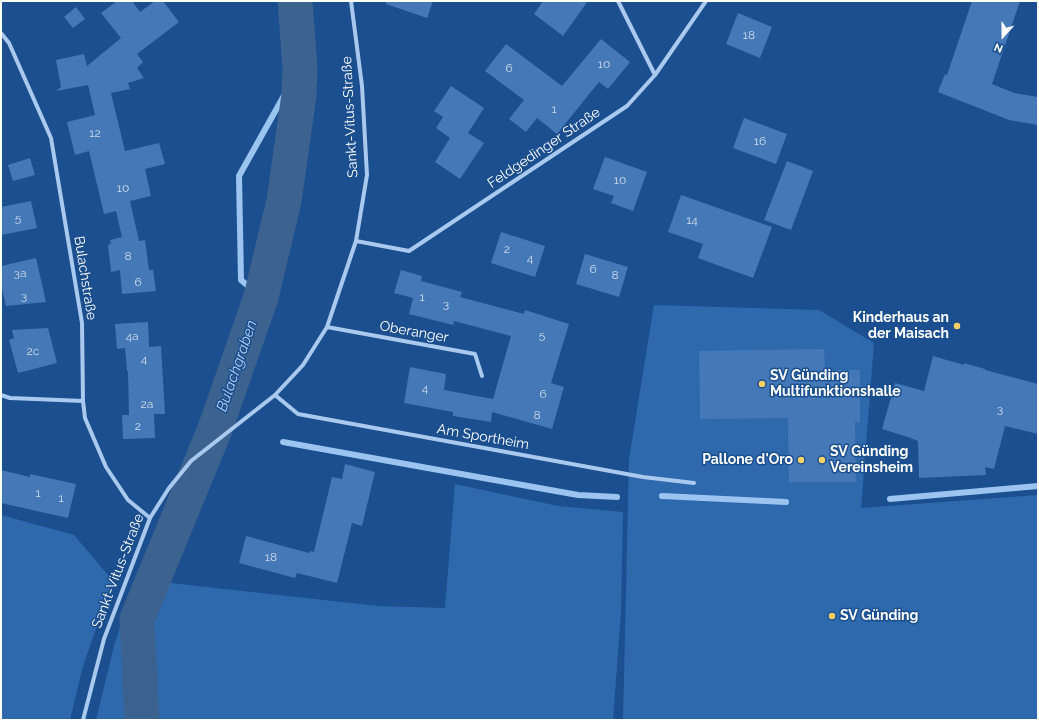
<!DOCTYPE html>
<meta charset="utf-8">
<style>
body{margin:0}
#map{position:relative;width:1039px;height:721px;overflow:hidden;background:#1b4f8f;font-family:Raleway,sans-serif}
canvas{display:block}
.frame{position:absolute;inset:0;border:2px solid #fff;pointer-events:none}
.north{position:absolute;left:983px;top:16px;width:40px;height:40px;-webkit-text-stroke:3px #1b4f8f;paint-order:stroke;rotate:201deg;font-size:11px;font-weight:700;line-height:16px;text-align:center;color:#fff}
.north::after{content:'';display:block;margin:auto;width:14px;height:18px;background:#fff;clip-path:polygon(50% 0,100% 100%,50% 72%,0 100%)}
</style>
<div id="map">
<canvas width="1039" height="721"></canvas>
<div class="frame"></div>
<div class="north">N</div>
</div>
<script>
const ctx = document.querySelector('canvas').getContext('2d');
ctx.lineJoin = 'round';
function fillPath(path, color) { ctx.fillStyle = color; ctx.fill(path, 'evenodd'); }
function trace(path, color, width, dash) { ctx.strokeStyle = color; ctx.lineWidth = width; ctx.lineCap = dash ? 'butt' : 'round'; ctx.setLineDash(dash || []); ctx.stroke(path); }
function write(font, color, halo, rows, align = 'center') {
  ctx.font = font + ' Raleway,sans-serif'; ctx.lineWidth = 3; ctx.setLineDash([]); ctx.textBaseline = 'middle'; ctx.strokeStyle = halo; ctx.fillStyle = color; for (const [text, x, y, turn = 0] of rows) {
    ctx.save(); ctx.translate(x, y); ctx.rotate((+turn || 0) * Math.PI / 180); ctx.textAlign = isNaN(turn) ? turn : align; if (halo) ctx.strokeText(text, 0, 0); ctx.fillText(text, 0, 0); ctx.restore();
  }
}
const green = new Path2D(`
 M654 305 819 310 874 343 861 508 1038 495V720H623L629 459Z
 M455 484 558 506 623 512 621 613 613 720H96L114 646 135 580H146L188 585 378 606 445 608Z
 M1 515 74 535 113 581 83 666 70 720H1Z`);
const stream = new Path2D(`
 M261 297 241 280 239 176 300 67
 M283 442 578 495 617 497
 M662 496 786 502
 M890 499 1038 486`);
const river = new Path2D(`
 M142 720 137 619 215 429 261 297 284 201 299 95 300 67 295 1`);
const building = new Path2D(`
 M117 1H132L140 12 155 1H163L179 22 137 54 143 62 137 68 144 78 128 83 130 89 111 93 125 151 159 143 165 164 145 169 151 196 130 201 139 241 145 240 149 270H153L156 291 122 294 120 270 111 272 108 245 111 244 110 240 122 237 116 211 104 214 89 151 75 155 67 122 95 115 88 85 56 91 61 87 56 60 84 54 87 66 121 38 101 13Z
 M386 1H433L427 18 386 4Z
 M543 1H588L563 36 534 14Z
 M972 1H1020L992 84 1014 93 1038 97V125L1009 120 938 92 945 74 947 75Z
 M76 7 85 19 73 28 64 17Z
 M738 13 772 27 760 58 726 44Z
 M601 39 630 62 608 89 599 82 557 134 537 118 526 132 509 119 524 100 485 71 506 44 562 86Z
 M451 86 484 108 468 133 484 143 460 179 435 162 450 138 436 128 443 117 434 111Z
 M744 118 787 134 776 164 733 148Z
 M605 157 647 172 633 211 611 203 614 196 593 189Z
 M30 158 35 175 13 181 8 165Z
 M787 161 813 171 791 230 764 220Z
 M681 195 772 227 753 278 698 258 703 244 668 232Z
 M31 201 37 228 1 235V207Z
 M501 232 545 246 535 277 491 263Z
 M585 254 628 267 619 297 576 284Z
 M36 258 46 302 6 306 1 284V266Z
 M401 270 422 276 421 281 462 292 460 297 524 314 525 310 569 324 551 383 564 387 552 429 492 412 491 422 453 416V412L404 403 410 367 446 374 444 390 493 399 511 336 454 321 453 325 409 314 413 298 394 293Z
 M148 322 149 347 161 346 165 414H154L155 438 123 439 122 415H129L128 371H127L125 348 117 349 115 324Z
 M48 328 57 363 18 373 9 340 14 338 12 330Z
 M824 349 825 370H860V423L855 422 856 482H789L788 418 700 419 699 351Z
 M933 356 964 365V363L985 369V370L1038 384V434L1005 426 994 469 985 467 986 475 919 478 918 441 910 438H911L882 429 895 383 924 391Z
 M345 464 375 472 362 526 352 523 337 583 297 573 295 578 239 563 246 536 309 553 310 551 314 552 332 477 342 479Z
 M1 470 30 477V474L76 484 68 518 1 503Z`);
const minor = new Path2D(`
 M618 1 655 75
 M1 33 9 43 51 138 82 323 83 401 85 418 106 467 128 500 150 518
 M356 241 409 251 627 106 655 75 706 1
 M327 327 475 354 482 376
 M1 395 10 398 83 401
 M275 395 298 414 643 477 694 483
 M83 720 104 639 150 518 169 488 191 461 275 395 303 365 327 327 356 241 367 175 362 86 351 1`);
const markers = [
 [957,326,4,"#ffd166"],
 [762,384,4,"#ffd166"],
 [801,460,4,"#ffd166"],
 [822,460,4,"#ffd166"],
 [832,616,4,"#ffd166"]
];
const numberNames = [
 ["18",749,35],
 ["10",604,64],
 ["6",509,68],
 ["1",554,109],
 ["12",95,133],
 ["16",760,141],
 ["10",620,180],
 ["10",123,188],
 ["5",18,218],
 ["14",692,220],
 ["2",507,249],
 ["8",128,256],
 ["4",530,258],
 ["6",593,269],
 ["3a",20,273],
 ["8",615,275],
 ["6",138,282],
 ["3",24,296],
 ["1",422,297],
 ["3",446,304],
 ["5",542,335],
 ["4a",132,336],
 ["2c",33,351],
 ["4",144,359],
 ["4",425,388],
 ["6",543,394],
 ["2a",147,404],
 ["3",1000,409],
 ["8",537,415],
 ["2",138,426],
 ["1",38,493],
 ["1",61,498],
 ["18",271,557]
];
const streetNames = [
 ["Sankt-Vitus-Straße",350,117,-93],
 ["Feldgedinger Straße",544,148,-34],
 ["Bulachstraße",85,278,81],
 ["Oberanger",414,332,10],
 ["Am Sportheim",483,437,10],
 ["Sankt-Vitus-Straße",118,571,-69]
];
const poiNames = [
 ["Kinderhaus an",949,318,"right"],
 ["der Maisach",949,334,"right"],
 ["SV Günding",770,376],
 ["Multifunktionshalle",770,392],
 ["SV Günding",830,452],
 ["Vereinsheim",830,468],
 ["Pallone d'Oro",793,460,"right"],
 ["SV Günding",840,616]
];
const waterNames = [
 ["Bulachgraben",237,366,-71]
];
fillPath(green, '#2e69ad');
trace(stream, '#9cc4f0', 6);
trace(river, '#3c6290', 35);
fillPath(building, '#4478b7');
trace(minor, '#a9c9ee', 4);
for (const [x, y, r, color] of markers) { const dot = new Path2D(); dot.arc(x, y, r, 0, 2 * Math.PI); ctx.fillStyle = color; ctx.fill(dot); trace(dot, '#1b4f8f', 1.5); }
write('12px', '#d0dded', null, numberNames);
write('14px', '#fff', '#1b4f8f', streetNames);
write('bold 14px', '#fff', '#1b4f8f', poiNames, 'left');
write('italic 15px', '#b5d3f5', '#1b4f8f', waterNames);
</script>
